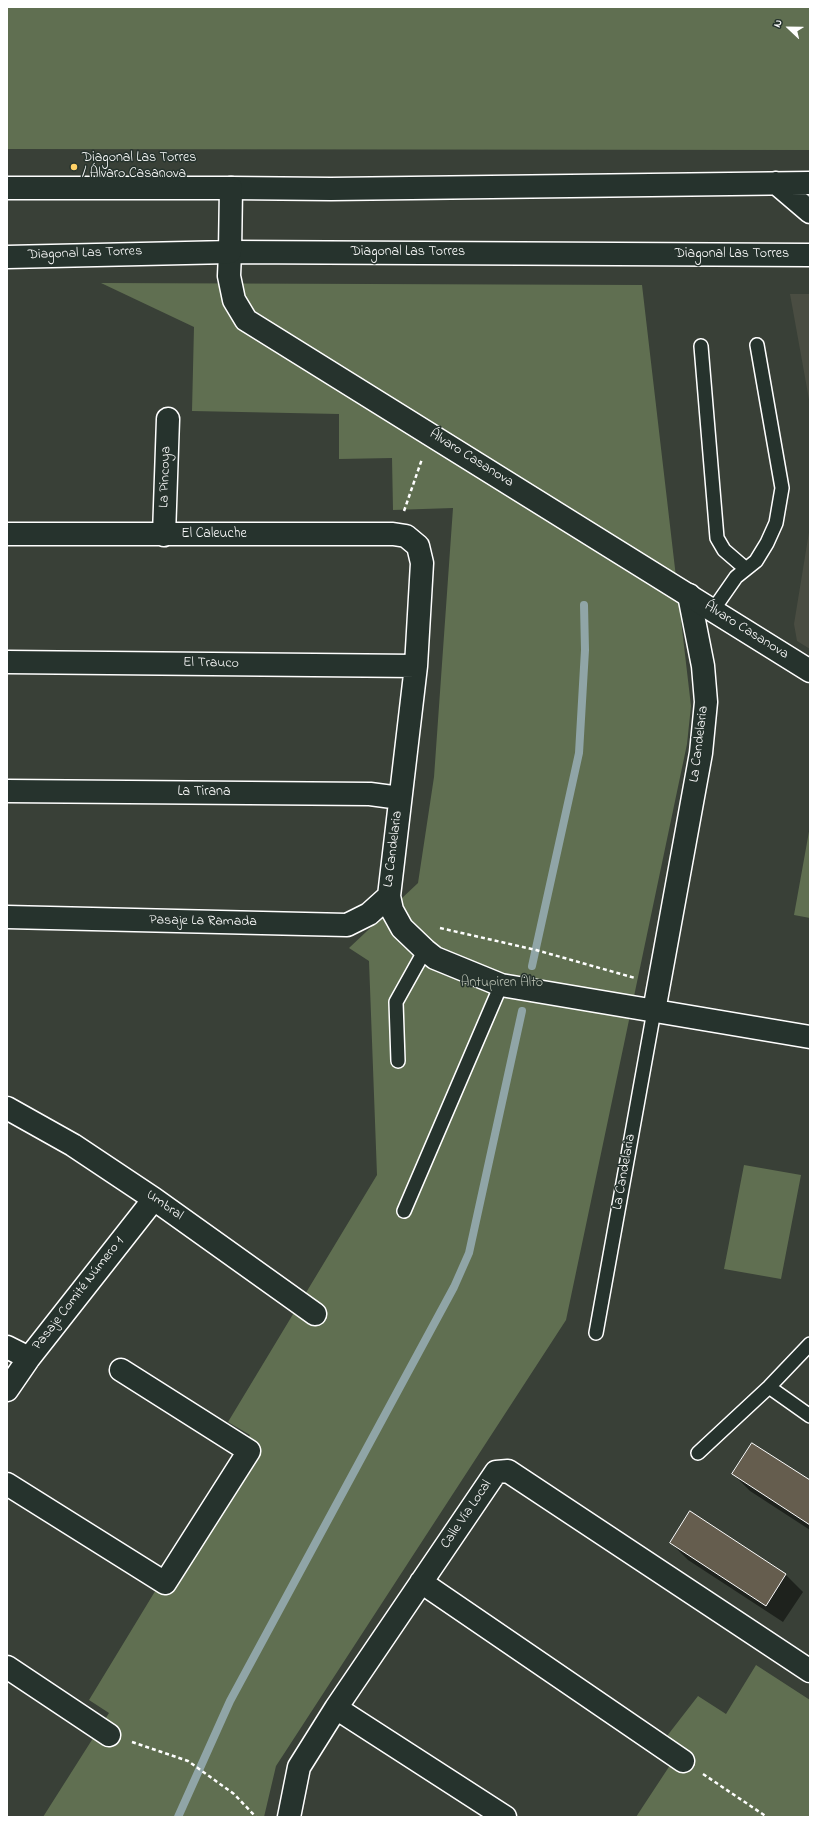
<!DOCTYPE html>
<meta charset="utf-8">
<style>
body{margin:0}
#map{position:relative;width:817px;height:1824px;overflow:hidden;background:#394037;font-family:"Indie Flower",sans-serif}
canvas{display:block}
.frame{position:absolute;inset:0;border:8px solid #fff;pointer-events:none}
.north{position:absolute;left:769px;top:8px;width:40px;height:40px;-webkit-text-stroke:3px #26332d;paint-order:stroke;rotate:292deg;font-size:11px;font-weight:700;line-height:16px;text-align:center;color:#fff}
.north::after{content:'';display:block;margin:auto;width:14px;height:18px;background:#fff;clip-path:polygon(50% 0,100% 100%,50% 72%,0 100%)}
</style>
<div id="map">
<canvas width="817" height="1824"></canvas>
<div class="frame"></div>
<div class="north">N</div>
</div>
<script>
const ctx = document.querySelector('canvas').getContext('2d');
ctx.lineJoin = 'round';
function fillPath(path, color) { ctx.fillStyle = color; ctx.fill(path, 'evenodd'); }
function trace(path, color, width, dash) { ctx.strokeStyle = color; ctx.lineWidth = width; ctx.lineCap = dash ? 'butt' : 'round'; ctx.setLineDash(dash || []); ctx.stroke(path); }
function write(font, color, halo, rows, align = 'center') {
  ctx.font = font + ' "Indie Flower",sans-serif'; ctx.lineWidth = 3; ctx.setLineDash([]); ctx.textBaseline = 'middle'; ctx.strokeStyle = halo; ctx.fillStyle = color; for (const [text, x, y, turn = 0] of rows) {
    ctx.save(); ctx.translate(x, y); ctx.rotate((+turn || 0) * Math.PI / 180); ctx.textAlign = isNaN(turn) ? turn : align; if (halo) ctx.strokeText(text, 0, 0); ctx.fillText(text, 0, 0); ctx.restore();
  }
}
const built = new Path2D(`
 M790 294H810V405Z
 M810 526V649L797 641 794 624Z`);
const green = new Path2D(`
 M7 7H810V150L7 149Z
 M101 283 642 285 691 706 687 744 566 1320 276 1766 264 1817H43L109 1713 89 1700 250 1435 228 1422 377 1175 369 961 349 948 418 883 434 777 453 508 393 510 392 458 339 459V414L192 411 194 327Z
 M810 826V918L794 915Z
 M744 1165 801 1175 781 1279 724 1269Z
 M756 1665 810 1700V1817H636L682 1747 667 1736 698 1696 726 1714Z`);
const shadow = new Path2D(`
 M733 1474 810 1482V1530L750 1491Z
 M690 1513 786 1575 803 1592 783 1622 688 1560 671 1543Z`);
const stream = new Path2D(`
 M532 966 579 753 585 650 584 605
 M178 1817 230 1701 454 1287 469 1253 522 1011`);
const building = new Path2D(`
 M752 1443 810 1480V1525L732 1474Z
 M690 1511 786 1574 766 1606 670 1543Z`);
const path = new Path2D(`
 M404 511 422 459
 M440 928 536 950 635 978
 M132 1742 188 1761 234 1794 256 1817
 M703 1774 767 1817`);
const service = new Path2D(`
 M701 346 717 538 724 550 746 569
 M713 610 736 577 756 561 767 543 776 523 782 488 757 345
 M398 1061 396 1002 425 950
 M404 1211 501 985
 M596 1333 654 1011
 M769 1387 810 1416
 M698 1453 769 1387 810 1344`);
const minor = new Path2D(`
 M7 534H393L406 536 418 546 422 563 416 666 389 896 392 910 402 928 425 950 435 958 501 985 810 1037
 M164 535 168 419
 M7 662 416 666
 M7 791 370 794 400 798
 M7 917 347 925 369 914 389 896
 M654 1011 701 753 706 702 703 666 689 595
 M7 1108 73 1145 154 1199 315 1314
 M7 1347 29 1358
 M7 1390 29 1358 154 1199
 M7 1484 165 1583 249 1451 121 1370
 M421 1582 683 1761
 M7 1667 109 1735
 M336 1708 505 1817
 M289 1817 299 1767 336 1708 496 1472 508 1471 810 1671`);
const tertiary = new Path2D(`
 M776 183 810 212
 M231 188 331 189 810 183
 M810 255 230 252 229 276 234 300 246 320 810 671`);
const secondary = new Path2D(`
 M7 188H231L230 252 7 257`);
const markers = [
 [74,167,4,"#ffd166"]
];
const poiNames = [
 ["Diagonal Las Torres",82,159],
 ["/ Álvaro Casanova",82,175]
];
const streetNames = [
 ["Diagonal Las Torres",408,253],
 ["Diagonal Las Torres",85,254,-2],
 ["Diagonal Las Torres",732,255],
 ["Álvaro Casanova",471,459,32],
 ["La Pincoya",166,477,-88],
 ["El Caleuche",214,535],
 ["Álvaro Casanova",746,631,32],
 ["El Trauco",211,664,1],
 ["La Candelaria",700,744,-83],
 ["La Tirana",204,793],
 ["La Candelaria",394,849,-83],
 ["Pasaje La Ramada",203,922,1],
 ["La Candelaria",625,1172,-80],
 ["Umbral",164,1206,35],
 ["Pasaje Comité Número 1",79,1294,-52],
 ["Calle Vía Local",467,1515,-56]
];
const parkNames = [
 ["Antupiren Alto",502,984]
];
fillPath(built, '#4a4d42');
fillPath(green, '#606f51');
fillPath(shadow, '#0007');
trace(stream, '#90a5a7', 8);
fillPath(building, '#655d4e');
trace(building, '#fff', 1);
trace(service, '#fff', 16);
trace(minor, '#fff', 25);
trace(tertiary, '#fff', 25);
trace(secondary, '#fff', 25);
trace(path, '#fff', 2.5, [4, 3]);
trace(service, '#26332d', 13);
trace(minor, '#26332d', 22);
trace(tertiary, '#26332d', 22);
trace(secondary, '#26332d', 22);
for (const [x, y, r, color] of markers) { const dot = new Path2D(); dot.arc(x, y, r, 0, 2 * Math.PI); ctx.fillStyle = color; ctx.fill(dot); trace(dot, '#26332d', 1.5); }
write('14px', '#fff', '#26332d', poiNames, 'left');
write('14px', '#fff', '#26332d', streetNames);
write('14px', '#b7beb1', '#26332d', parkNames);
</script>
